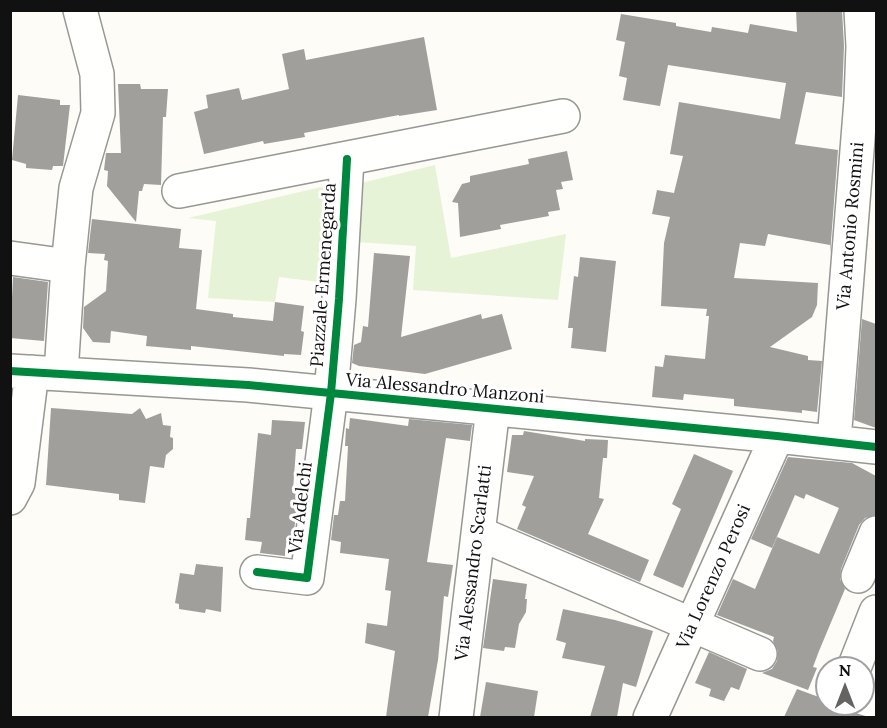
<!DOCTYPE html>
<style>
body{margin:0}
#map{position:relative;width:887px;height:728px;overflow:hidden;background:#fdfcf7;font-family:Lora,serif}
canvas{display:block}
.frame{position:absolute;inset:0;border:12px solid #111;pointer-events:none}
.north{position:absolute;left:815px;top:656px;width:60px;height:60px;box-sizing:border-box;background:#fff;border:2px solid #a0a0a0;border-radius:50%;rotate:0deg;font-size:16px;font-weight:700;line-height:24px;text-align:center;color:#111}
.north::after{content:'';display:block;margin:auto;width:21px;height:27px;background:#646362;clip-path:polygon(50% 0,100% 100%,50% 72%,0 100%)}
</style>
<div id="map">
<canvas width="887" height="728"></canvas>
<div class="frame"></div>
<div class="north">N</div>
</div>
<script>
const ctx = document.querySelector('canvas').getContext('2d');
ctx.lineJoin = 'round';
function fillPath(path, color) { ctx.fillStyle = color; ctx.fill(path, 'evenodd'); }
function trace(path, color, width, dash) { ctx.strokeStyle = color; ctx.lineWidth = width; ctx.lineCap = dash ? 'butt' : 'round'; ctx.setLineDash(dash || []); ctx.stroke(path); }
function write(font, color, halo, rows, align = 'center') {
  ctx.font = font + ' Lora,serif'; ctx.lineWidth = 6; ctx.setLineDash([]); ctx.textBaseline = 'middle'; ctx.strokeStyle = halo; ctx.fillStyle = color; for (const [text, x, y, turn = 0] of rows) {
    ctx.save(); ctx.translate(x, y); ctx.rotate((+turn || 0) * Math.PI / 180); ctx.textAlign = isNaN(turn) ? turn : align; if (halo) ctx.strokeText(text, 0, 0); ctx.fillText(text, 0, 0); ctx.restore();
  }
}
const green = new Path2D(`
 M435 165 451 258 566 234 558 300 413 290 416 246 356 242 361 183Z
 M330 185 320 282 279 277 275 302 208 298 216 221 188 218Z`);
const building = new Path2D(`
 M796 10H842L844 46 842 97 806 92 795 144 838 150 830 254V245L768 234 765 246 740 243 734 278 818 283 817 305 812 317 770 347 808 356V360L822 361 817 412 802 410V413L734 406V399L684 394 683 400 652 397 655 366 663 367 665 355 705 359 709 316H706L707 309 661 306 664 243 670 217 652 214 657 190 674 193 683 156 670 154 679 102 780 119 786 83 668 65 660 106 623 100 627 78 619 76 625 42 616 40 621 14 676 23V26L711 32 712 27 748 33 750 24 797 32Z
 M424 37 437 110 399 116V115L304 133 305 137 264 144 263 141 204 154 194 112 208 108 206 95 239 88 242 100 289 89 282 54 304 49 306 60Z
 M118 84H140L141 89H168L166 117H163L161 185 144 184 142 191H139L136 222 107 186 108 171 104 170 106 153H121Z
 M18 95 60 100V105H70L63 166H53L52 170 26 168V164L12 160Z
 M567 151 573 180 561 182 563 189 556 190 560 210 548 212 549 216 500 225 501 229 460 237 458 203 452 202 462 184 470 182V176L529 164 528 159Z
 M92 219 181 229 179 248 202 250 196 309 233 314V317L273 321 275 302 304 306 301 331 304 332 301 355 284 354V356L191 346V350L146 346 147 336 111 331 110 343 93 342 83 328 84 307 106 291 108 261 104 260 105 254 88 253Z
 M374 253 410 256 401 337 481 314 482 319 502 314 512 349 425 374 359 366 352 363 354 345 361 342 363 326 368 327Z
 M580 257 616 261 606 352 571 348 573 328H568L574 276 578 277Z
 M13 277 48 282 44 341 10 338Z
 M862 319 876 324V428L854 420Z
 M51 408 132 414 140 408 146 419 161 413 163 425 171 426 170 437 173 438V449L166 455 164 468 150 466 145 503 119 500V494L46 485Z
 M350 418 408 426 409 419 472 425 470 441 446 438 427 562 453 565 448 597 444 596 438 660 428 717H386L395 651 365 643 367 623 387 626 391 591 385 590 389 559 340 553 341 542 331 540 334 515H338L340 501H345L348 446H345L346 428 349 429Z
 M272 420 305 422 302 449H296L293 490H299L292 547 286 546 285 556 260 553 262 542 245 540 247 518H250L258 433 271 435Z
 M524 431 585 441V439L608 440 607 458H603L599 498 604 499 588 534 649 560 640 582 517 529 526 507 522 505 534 476 507 472 512 435H523Z
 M694 454 733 471 683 588 653 575 681 509 672 504Z
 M788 457 852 463 876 476V515L865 518 859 525 841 569 840 579 845 589 819 651 813 667 817 668 808 690 762 673 772 669 777 661 778 651 773 641 774 637 717 615 733 579 755 589 777 537 819 554 839 508 806 494 804 499 795 495 772 548 751 539Z
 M196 564 223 567 221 612 206 609 205 613 179 609V604L175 603 180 573 194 575Z
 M493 579 527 584 525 599H527L526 612 519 624 515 648 505 647 504 651 483 648Z
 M563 609 615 620 653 631 636 687 623 683 617 717H590L605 666 562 658 566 643 556 640Z
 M709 652 747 669 739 690 731 687 724 701 709 696 711 689 695 683Z
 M486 682 538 691 534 717H480Z
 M797 689 827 700V704H837L848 709 863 717H784Z`);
const minor = new Path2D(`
 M179 191 563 116
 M10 258 68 266
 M10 371 248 385 777 436 876 447
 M61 373 68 266 76 188 98 113 97 74 80 10
 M834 441 861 100 863 46 861 10
 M10 498 18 483 32 372
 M478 533 760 654
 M257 572 307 578 331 393 339 299 347 159
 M858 576 876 533
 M854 668 876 612
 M863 698 876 702
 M456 718 493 408
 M650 718 777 436`);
const cycleway = new Path2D(`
 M10 371 248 385 777 436 876 447
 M257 572 307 578 331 393 339 299 347 159`);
const streetNames = [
 ["Via Antonio Rosmini",851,226,-85],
 ["Piazzale Ermenegarda",324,275,-86],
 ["Via Alessandro Manzoni",445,389,5],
 ["Via Adelchi",301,508,-83],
 ["Via Alessandro Scarlatti",474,563,-83],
 ["Via Lorenzo Perosi",714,577,-66]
];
fillPath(green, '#e7f3d7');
fillPath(building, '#a19f9c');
trace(minor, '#979795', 36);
trace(minor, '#fffffe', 33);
trace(cycleway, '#00873e', 8);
write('18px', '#111', '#fff', streetNames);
</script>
